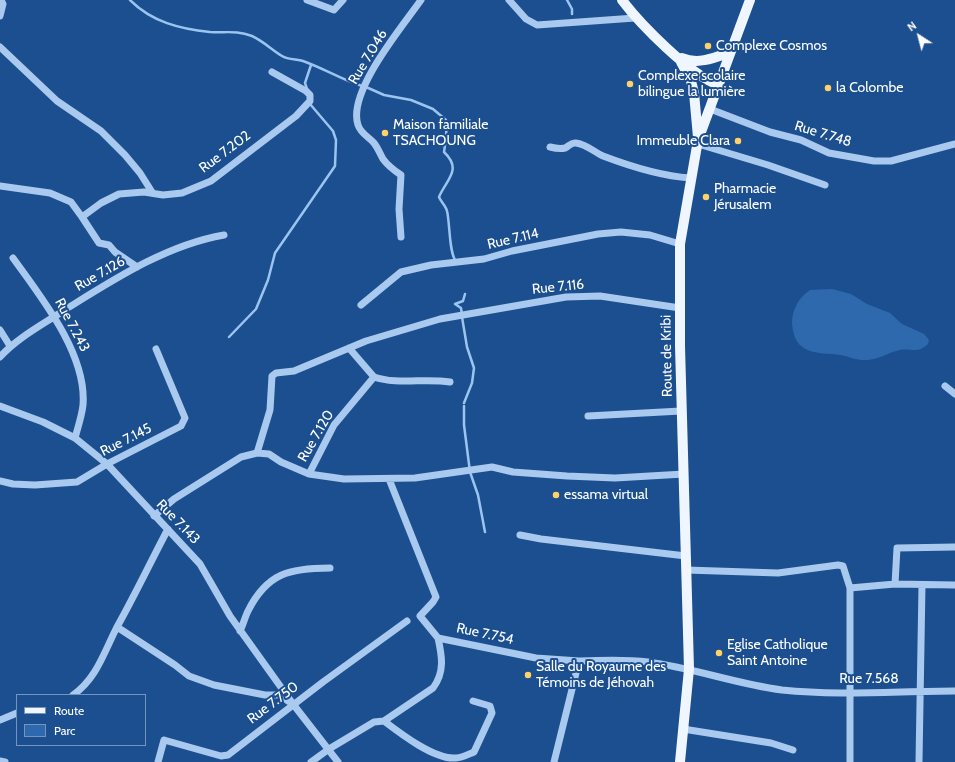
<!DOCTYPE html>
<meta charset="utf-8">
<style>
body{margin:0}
#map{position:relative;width:955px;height:762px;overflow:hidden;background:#1b4f8f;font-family:Cabin,sans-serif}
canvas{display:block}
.legend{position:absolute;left:16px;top:694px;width:130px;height:52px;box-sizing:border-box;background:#1b4f8f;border:1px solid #7695bc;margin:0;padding:5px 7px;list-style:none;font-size:12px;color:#fff}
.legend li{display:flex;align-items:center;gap:8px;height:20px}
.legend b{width:20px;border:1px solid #7695bc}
.north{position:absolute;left:899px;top:16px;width:40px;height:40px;-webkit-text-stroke:3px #1b4f8f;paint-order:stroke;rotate:324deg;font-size:11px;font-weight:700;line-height:16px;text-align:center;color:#fff}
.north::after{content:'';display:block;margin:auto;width:14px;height:18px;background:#fff;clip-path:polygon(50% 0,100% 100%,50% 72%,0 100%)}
</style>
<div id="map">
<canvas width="955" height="762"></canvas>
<ul class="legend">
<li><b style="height:5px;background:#f0f6ff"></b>Route</li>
<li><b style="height:11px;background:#2e69ad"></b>Parc</li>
</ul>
<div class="north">N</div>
</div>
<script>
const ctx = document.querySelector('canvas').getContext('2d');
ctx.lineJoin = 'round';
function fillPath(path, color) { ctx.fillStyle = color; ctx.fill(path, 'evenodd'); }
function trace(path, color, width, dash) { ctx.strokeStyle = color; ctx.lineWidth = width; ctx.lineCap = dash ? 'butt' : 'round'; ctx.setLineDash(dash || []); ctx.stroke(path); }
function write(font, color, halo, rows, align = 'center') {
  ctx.font = font + ' Cabin,sans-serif'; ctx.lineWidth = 4; ctx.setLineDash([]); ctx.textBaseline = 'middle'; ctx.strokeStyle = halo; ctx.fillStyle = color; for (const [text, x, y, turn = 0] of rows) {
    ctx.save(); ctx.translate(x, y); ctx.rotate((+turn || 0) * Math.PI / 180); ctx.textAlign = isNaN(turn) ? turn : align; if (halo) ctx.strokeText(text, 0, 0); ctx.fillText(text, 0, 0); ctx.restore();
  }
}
const green = new Path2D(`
 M832 289 851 294 867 304 890 313 902 324 924 334 929 340 928 344C917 354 913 348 900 350 889 352 880 359 868 360 858 361 850 357 841 355 817 352 794 356 792 323 792 310 799 297 810 290Z`);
const stream = new Path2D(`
 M130 0C152 22 180 29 210 32 226 33 236 30 252 36 263 41 272 50 282 56 288 60 297 59 303 61 323 68 342 80 362 86
 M567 0 572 9V14
 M366 87 384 95 411 100 433 109 446 120C447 131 446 142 444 152 463 170 446 180 439 197 441 202 446 206 447 211 450 223 449 254 456 261
 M307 89 305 83 311 65
 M462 315 461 308 455 304 463 301 465 294
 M462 317 467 347 474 368 472 383 464 403
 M229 337 256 309 268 280 275 253 335 166 336 140 333 131 310 104
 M464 406V425L470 472 478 495 485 532`);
const minor = new Path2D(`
 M307 0 334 10 343 0
 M509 0 526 19 537 25 635 18
 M0 16 3 4 1 0
 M0 47 57 101 101 131 125 155 140 173 152 192
 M710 109 770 132 801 140 829 153 874 161H891L955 144
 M698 144 768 165 825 185
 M550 147C554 148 561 149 565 148 569 146 571 142 576 143 586 144 594 152 603 156 632 167 660 176 690 178
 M0 186 50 193 71 202 82 217
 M401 237 399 209 401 175C395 171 388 166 383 159 380 154 378 148 374 143 369 137 361 134 358 125 347 92 402 27 421 0
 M13 258C41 297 87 354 83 405 82 415 78 427 75 438
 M137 267 115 252 109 245 99 243 82 217 101 203 119 194 144 192 163 195 182 193 211 181 296 116 310 101V95L306 91 272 72
 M361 305 401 272 431 265 484 259 512 251 598 234 621 232 650 235 680 244
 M0 330 10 346
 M0 357C17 338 42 325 63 311 113 280 166 245 224 235
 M374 377C397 385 425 378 450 382
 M945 386 955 394
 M0 406 43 422 75 438 107 464 200 564 230 616 293 704 338 762
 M588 416 681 411
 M257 453 270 410 272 376 276 373 294 371 366 341 440 319 566 297 600 296 680 308
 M309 474 344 479 415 478 492 467 513 472 567 476 615 478 684 474
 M389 479 436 597 433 602 420 616 438 638
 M0 481 13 484 35 485 77 482 107 464 181 426 185 418 156 349
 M154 516 174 499 241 457 257 453 269 454 281 462 309 474 334 425 374 377 349 348
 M520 535 541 539 686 556
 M686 570 778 573 838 565 843 566 850 588V762
 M895 584 897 548 955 547
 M850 588 895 584 955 585
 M117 627 175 665 189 676 214 685 265 695H281L288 701
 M240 631C243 625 245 617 248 611 267 573 290 568 330 568
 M73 695C97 678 104 652 117 627 135 595 151 561 168 529
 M0 720 17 713
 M384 721C401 734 435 760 456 758 462 758 469 754 474 752L492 713 490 706 473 701
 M683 729 771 743 793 750
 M0 761 5 762
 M158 762 164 740 221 756 228 755 323 682 407 621
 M311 762 329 749 374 722 384 721 433 688C445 672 442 656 438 638L536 658 579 661
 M554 762 579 661C601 660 626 659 648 662 694 668 736 684 782 690 839 696 898 691 955 691
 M919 762 922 585`);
const major = new Path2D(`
 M622 0C640 24 691 76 719 85
 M682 58C698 65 714 58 730 52
 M681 62 691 81 694 93 698 137
 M680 762 689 669 680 346V244L698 140 750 0`);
const markers = [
 [708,46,4,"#ffd166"],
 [630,84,4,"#ffd166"],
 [828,88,4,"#ffd166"],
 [385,133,4,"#ffd166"],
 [738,141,4,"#ffd166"],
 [706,197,4,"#ffd166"],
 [556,495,4,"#ffd166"],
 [719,653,4,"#ffd166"],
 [528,675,4,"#ffd166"]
];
const poiNames = [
 ["Complexe Cosmos",716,46],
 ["Complexe scolaire",638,76],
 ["bilingue la lumière",638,92],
 ["la Colombe",836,88],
 ["Maison familiale",393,125],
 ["TSACHOUNG",393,141],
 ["Immeuble Clara",730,141,"right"],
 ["Pharmacie",714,189],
 ["Jérusalem",714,205],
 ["essama virtual",564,495],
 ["Eglise Catholique",727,645],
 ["Saint Antoine",727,661],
 ["Salle du Royaume des",536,667],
 ["Témoins de Jéhovah",536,683]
];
const streetNames = [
 ["Rue 7.046",368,57,-59],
 ["Rue 7.748",823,134,17],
 ["Rue 7.202",225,152,-37],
 ["Rue 7.114",513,239,-13],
 ["Rue 7.126",100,274,-30],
 ["Rue 7.116",558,287,-6],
 ["Rue 7.243",72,325,62],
 ["Route de Kribi",667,356,-91],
 ["Rue 7.120",316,436,-60],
 ["Rue 7.145",126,440,-27],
 ["Rue 7.143",178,522,46],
 ["Rue 7.754",485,634,12],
 ["Rue 7.568",869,679],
 ["Rue 7.750",273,703,-37]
];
fillPath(green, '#2e69ad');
trace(stream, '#9cc4f0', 2.5);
trace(minor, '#a9c9ee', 7);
trace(major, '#f0f6ff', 10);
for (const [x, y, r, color] of markers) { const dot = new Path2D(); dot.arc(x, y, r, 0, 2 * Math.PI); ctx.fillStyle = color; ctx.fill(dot); trace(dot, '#1b4f8f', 1.5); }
write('14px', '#fff', '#1b4f8f', poiNames, 'left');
write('14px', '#fff', '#1b4f8f', streetNames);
</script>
